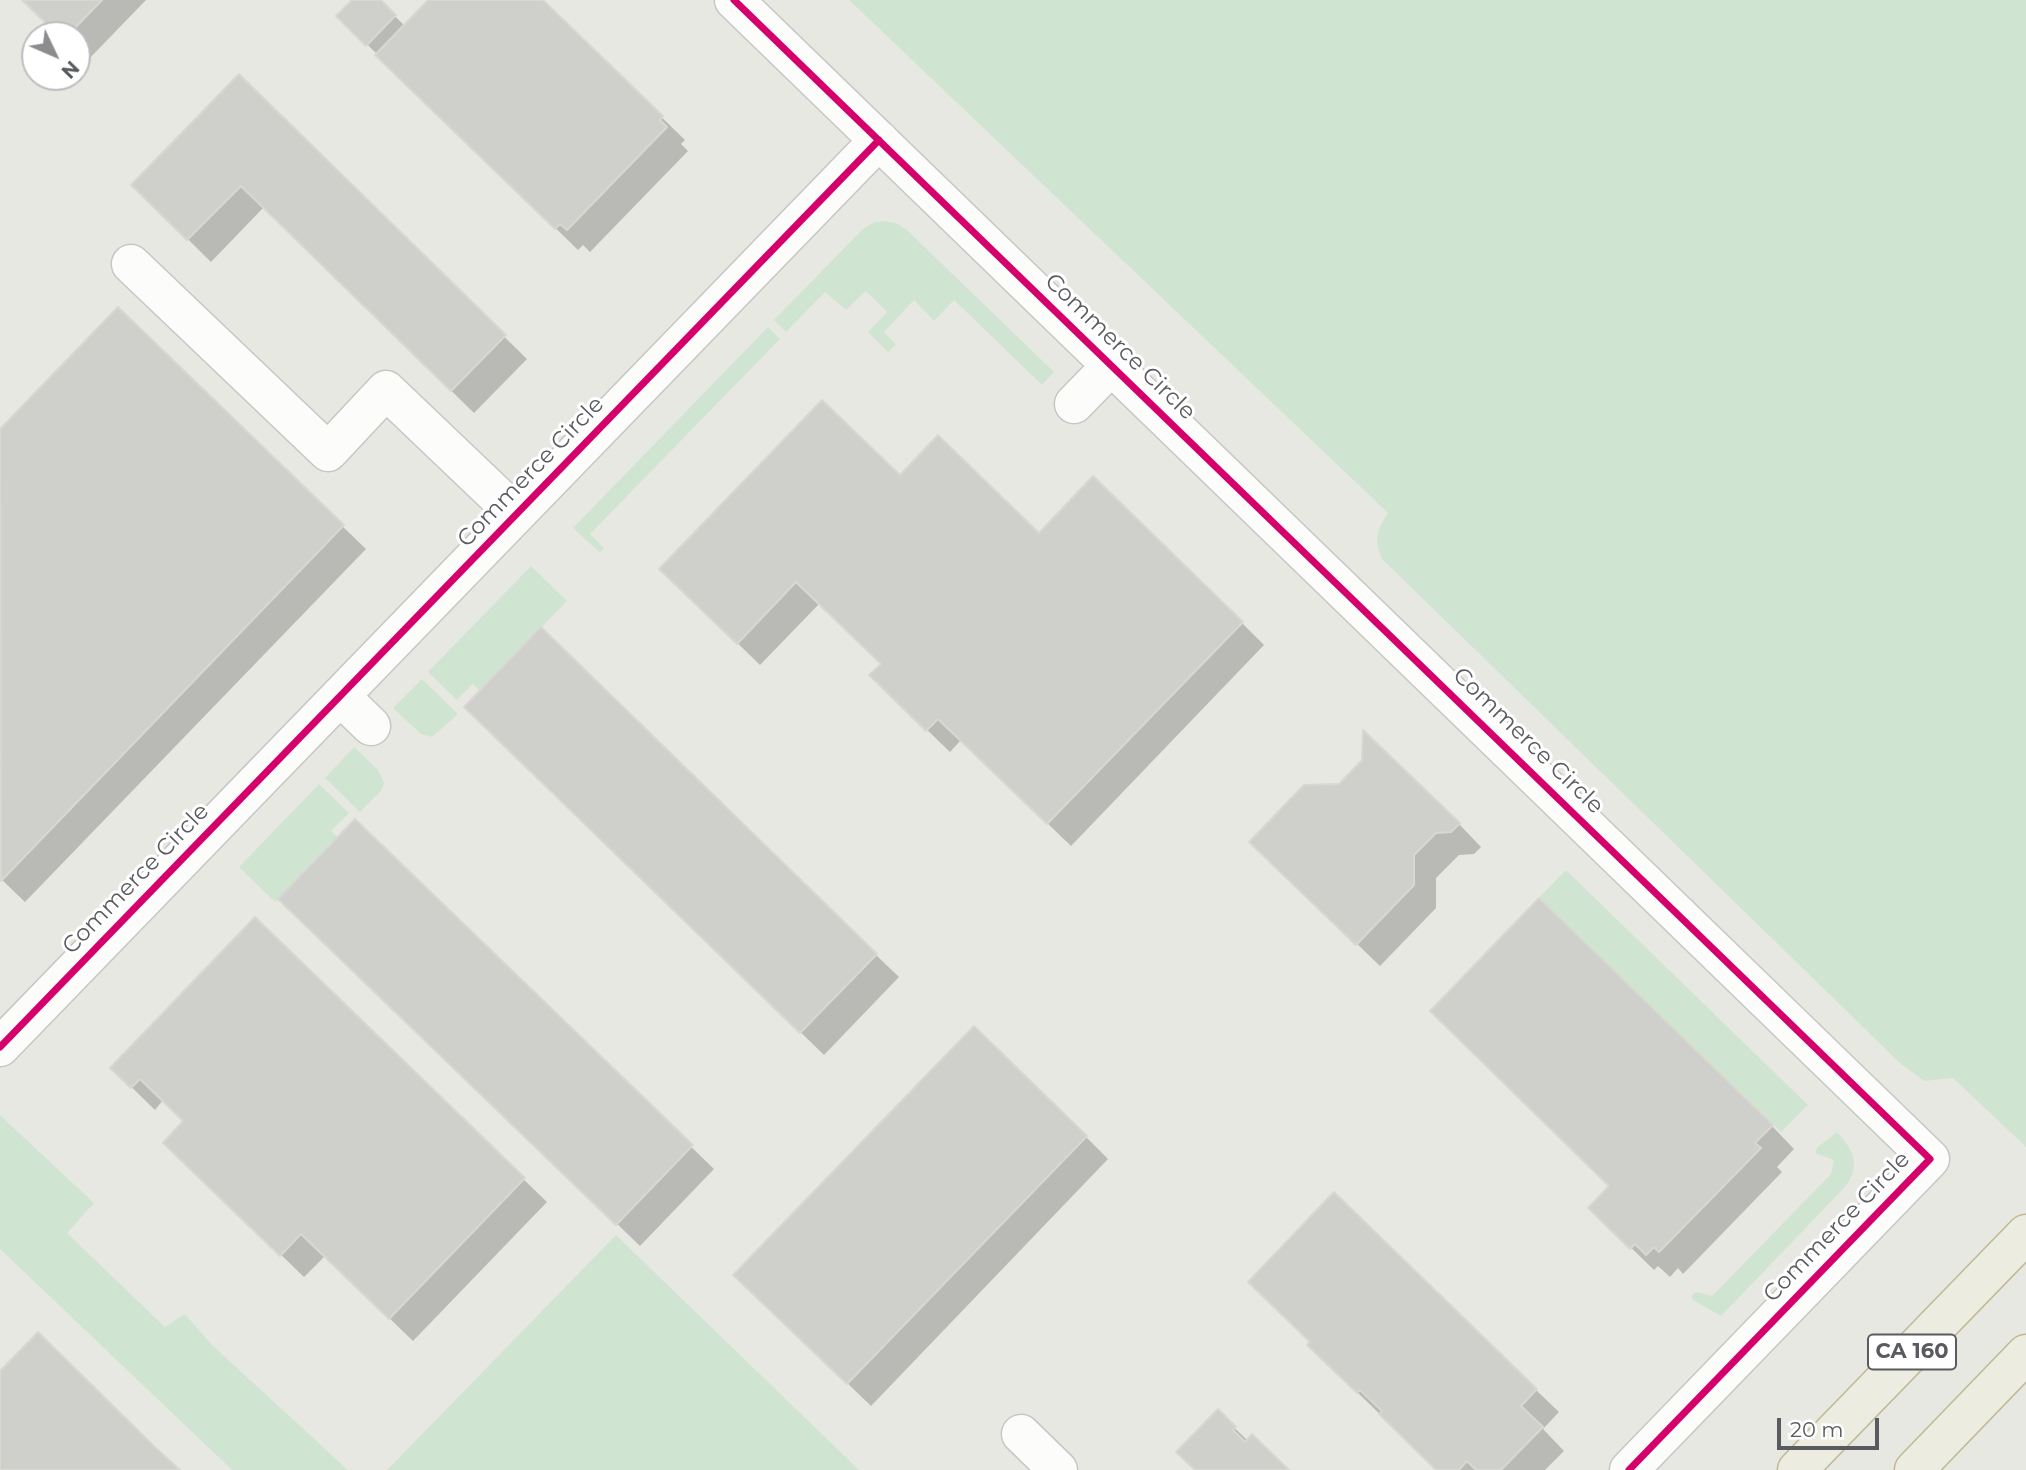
<!DOCTYPE html>
<style>
body{margin:0}
#map{position:relative;width:2026px;height:1470px;overflow:hidden;background:#e8e8e3;font-family:Montserrat,sans-serif}
canvas{display:block}
.north{position:absolute;left:21px;top:21px;width:70px;height:70px;box-sizing:border-box;background:#fff;border:2px solid #bdbdc0;border-radius:50%;rotate:134deg;font-size:19px;font-weight:700;line-height:28px;text-align:center;color:#595b61}
.north::after{content:'';display:block;margin:auto;width:24px;height:32px;background:#8b8c8e;clip-path:polygon(50% 0,100% 100%,50% 72%,0 100%)}
.scale{position:absolute;left:1777px;top:1418px;width:102px;height:32px;box-sizing:border-box;border:4px solid #595b61;border-top:0;padding-left:9px;font-size:21px;line-height:24px;white-space:nowrap;color:#595b61;-webkit-text-stroke:5px #fff;paint-order:stroke}
</style>
<div id="map">
<canvas width="2026" height="1470"></canvas>
<div class="north">N</div>
<div class="scale">20 m</div>
</div>
<script>
const ctx = document.querySelector('canvas').getContext('2d');
ctx.lineJoin = 'round';
function fillPath(path, color) { ctx.fillStyle = color; ctx.fill(path, 'evenodd'); }
function trace(path, color, width, dash) { ctx.strokeStyle = color; ctx.lineWidth = width; ctx.lineCap = dash ? 'butt' : 'round'; ctx.setLineDash(dash || []); ctx.stroke(path); }
function write(font, color, halo, rows, align = 'center') {
  ctx.font = font + ' Montserrat,sans-serif'; ctx.lineWidth = 6; ctx.setLineDash([]); ctx.textBaseline = 'middle'; ctx.strokeStyle = halo; ctx.fillStyle = color; for (const [text, x, y, turn = 0] of rows) {
    ctx.save(); ctx.translate(x, y); ctx.rotate((+turn || 0) * Math.PI / 180); ctx.textAlign = isNaN(turn) ? turn : align; if (halo) ctx.strokeText(text, 0, 0); ctx.fillText(text, 0, 0); ctx.restore();
  }
}
const green = new Path2D(`
 M849 0H2026V1147L1953 1078 1924 1081 1901 1064 1383 560C1373 542 1377 529 1388 513Z
 M886 221 898 224 908 231 1054 372 1042 385 954 300 934 321 914 300 884 332 896 345 888 352 868 332 887 312 866 291 846 310 825 292 786 332 774 320 863 229 875 222Z
 M768 327 780 339 590 534 604 548 600 553 573 528Z
 M531 566 567 601 480 691 473 684 457 700 428 672Z
 M422 679 458 714 432 737 421 734 393 708Z
 M354 747 378 770 384 783 381 791 360 812 325 778Z
 M319 784 349 813 331 831 337 837 275 902 239 867Z
 M1566 870 1808 1105 1781 1132 1539 898Z
 M0 1115 94 1203 67 1233 165 1327 185 1314 211 1344 348 1470H232L0 1249Z
 M1837 1132C1854 1150 1861 1166 1845 1187L1721 1316 1693 1300 1691 1296 1696 1292 1712 1296 1831 1174 1834 1160 1815 1153 1818 1147Z
 M616 1235 859 1470H387Z`);
const shadow = new Path2D(`
 M24 0H146L87 61 77 52V35H60Z
 M354 0H378L405 26 431 0H541L685 140 681 144 688 151 590 252 583 245 578 250 338 16Z
 M239 77 527 359 474 413 264 207 211 262 133 185Z
 M118 310 366 549 25 902 0 878V432Z
 M900 477 1242 623 1264 645 1071 846 961 740 950 752 894 698 883 664 820 603 760 665 684 591Z
 M489 729 876 955 899 977 824 1055Z
 M1364 761 1459 824 1481 847 1474 854 1459 855 1436 878V908L1380 966 1274 864Z
 M355 821 714 1169 640 1246 303 921Z
 M255 920 547 1202 413 1341 325 1256 304 1277 188 1165 185 1121 163 1100 155 1110 112 1068Z
 M1772 1126 1794 1149 1777 1167 1782 1172 1683 1274 1678 1268 1670 1277 1658 1266 1654 1270 1613 1230Z
 M1086 1137 1108 1159 871 1406 758 1297Z
 M1332 1368 1536 1390 1559 1412 1543 1429 1564 1451 1545 1470H1438Z
 M1218 1412 1248 1441 1286 1470H1197Z`);
const building = new Path2D(`
 M22 0H102L68 35H58Z
 M352 0H381L396 15 366 46 336 16Z
 M428 0H543L663 116 660 120 667 127 567 230 560 224 555 229 375 55Z
 M239 74 506 335 451 391 241 186 187 240 131 185Z
 M118 307 344 525 1 881 0 429Z
 M822 400 900 475 938 435 1039 533 1093 476 1243 622 1047 824 938 719 926 731 869 675 881 664 796 582 737 644 659 569Z
 M541 627 877 954 800 1033 464 707Z
 M1363 730 1460 823 1451 832 1436 833 1414 855V885L1356 945 1249 842 1304 785 1339 784 1362 760Z
 M355 819 693 1145 616 1225 278 899Z
 M1539 898 1773 1125 1755 1143 1761 1148 1659 1252 1654 1247 1646 1255 1635 1244 1630 1249 1588 1208 1609 1186 1430 1011Z
 M255 917 525 1178 389 1319 301 1234 280 1256 163 1143 183 1121 140 1079 131 1088 110 1068Z
 M974 1026 1087 1136 847 1384 733 1275Z
 M1334 1192 1537 1389 1521 1406 1543 1427 1501 1470H1476L1467 1461 1459 1470H1436L1379 1414 1382 1411 1360 1390 1357 1393 1307 1345 1310 1342 1248 1282Z
 M38 1332 157 1449 180 1470H0V1371Z
 M1218 1409 1236 1427 1233 1430 1245 1442 1252 1434 1289 1470H1195L1176 1452Z`);
const minor = new Path2D(`
 M734 0 1930 1159 1629 1470
 M131 264 328 452 386 390 516 514
 M1074 404 1112 365
 M340 696 371 726
 M0 1047 879 140
 M1021 1434 1058 1470`);
const highway = new Path2D(`
 M1797 1470 2026 1234
 M1914 1470 2026 1354`);
const cycleway = new Path2D(`
 M734 0 1930 1159 1629 1470
 M0 1047 879 140`);
const shields = [
 [1912,1352,88]
];
const shieldNames = [
 ["CA 160",1912,1352]
];
const streetNames = [
 ["Commerce Circle",1120,347,44],
 ["Commerce Circle",531,472,-46],
 ["Commerce Circle",1528,741,44],
 ["Commerce Circle",136,879,-46],
 ["Commerce Circle",1837,1227,-46]
];
fillPath(green, '#d0e5d1');
fillPath(shadow, '#0003');
fillPath(building, '#cfcfcc');
trace(building, '#d8d7d2', 2);
trace(minor, '#c6c6c5', 41);
trace(highway, '#beb992', 41);
trace(minor, '#fcfcfb', 38);
trace(highway, '#edece0', 38);
trace(cycleway, '#d6006c', 7);
for (const [x, y, w] of shields) { const box = new Path2D(); box.roundRect(x - w / 2, y - 17.5, w, 35, 5); ctx.fillStyle = '#fff'; ctx.fill(box); trace(box, '#595b61', 2); }
write('bold 21px', '#595b61', null, shieldNames);
write('23px', '#595b61', '#fff', streetNames);
</script>
